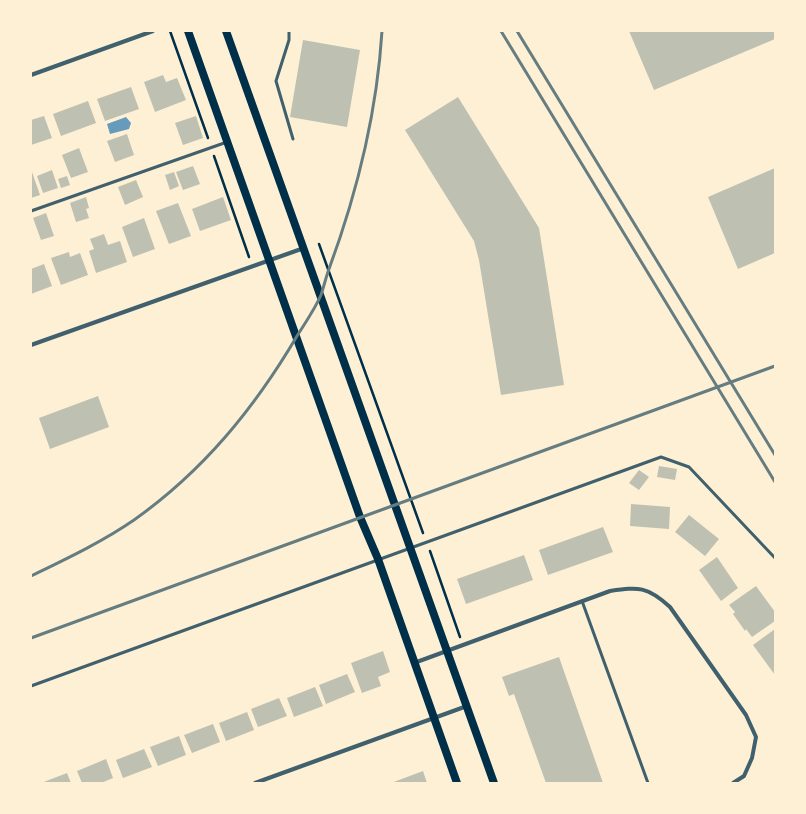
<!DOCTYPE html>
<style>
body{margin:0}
#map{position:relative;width:806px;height:814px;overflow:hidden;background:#fdf0d5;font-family:"Golos Text",sans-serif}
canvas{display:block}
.frame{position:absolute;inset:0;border:32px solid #fdf0d5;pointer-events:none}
</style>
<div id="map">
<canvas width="806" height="814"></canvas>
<div class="frame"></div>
</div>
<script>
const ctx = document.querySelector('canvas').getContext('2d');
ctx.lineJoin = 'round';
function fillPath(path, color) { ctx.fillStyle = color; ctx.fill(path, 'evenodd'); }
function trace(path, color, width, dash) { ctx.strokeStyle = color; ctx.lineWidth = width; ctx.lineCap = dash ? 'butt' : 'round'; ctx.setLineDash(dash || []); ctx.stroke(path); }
const water = new Path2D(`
 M126 117 131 123 129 129 110 134 107 124Z`);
const building = new Path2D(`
 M629 31H775V39L654 90Z
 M303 40 360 50 347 127 290 117Z
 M163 75 166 82 177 78 186 100 155 112 144 82Z
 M131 87 139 109 105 121 97 99Z
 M458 97 539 228 564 385 501 395 479 260 474 241 405 130Z
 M88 101 96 123 61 136 53 114Z
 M44 116 52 138 31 145V120Z
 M196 116 203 138 183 145 175 123Z
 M127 134 134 155 115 162 107 141Z
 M79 148 88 172 71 178 62 155Z
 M193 166 200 184 183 190 176 172Z
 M775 168V253L738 269 708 197Z
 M52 170 58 188 43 193 37 176Z
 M31 172H32L40 195 31 198Z
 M174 172 179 186 170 190 165 175Z
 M67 176 70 185 61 188 58 179Z
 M136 180 143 197 125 205 118 187Z
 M86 197 89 208 86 209 89 218 76 222 70 203Z
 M223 197 231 220 200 231 192 209Z
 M178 203 191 236 169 244 156 211Z
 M46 213 54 236 41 240 33 218Z
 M144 218 155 249 133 257 122 227Z
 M104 234 108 245 120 241 127 262 96 273 89 251 94 249 90 239Z
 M69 252 70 257 80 253 88 275 61 285 51 258Z
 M44 264 52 286 31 294V269Z
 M98 396 109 427 50 449 39 418Z
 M659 466 677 469 675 480 657 477Z
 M639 470 649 477 639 490 629 483Z
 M631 504 670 507 669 529 630 526Z
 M689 515 719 539 705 556 675 532Z
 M603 527 613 552 548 575 539 550Z
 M524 555 533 580 466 604 457 579Z
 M717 557 738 588 721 601 699 570Z
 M756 586 775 612V621L752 637 746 629 745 631 733 614 735 612 729 605Z
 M775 629V675L753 645Z
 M383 651 390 672 378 677 381 686 362 693 351 663Z
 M559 657 603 783H546L514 694 509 696 502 677Z
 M347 674 355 692 326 704 319 685Z
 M315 687 323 706 294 717 287 698Z
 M279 698 287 716 258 727 251 709Z
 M247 712 254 730 226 741 219 723Z
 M213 724 220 742 192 753 184 735Z
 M179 736 186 755 158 766 150 747Z
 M144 749 152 767 123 778 116 760Z
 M106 759 113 778 101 783H82L77 771Z
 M423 771 427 783H391Z
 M67 773 71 783H41Z`);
const path = new Path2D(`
 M170 31 208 138
 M214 156 249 257
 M319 244 423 533
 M430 551 460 637`);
const service = new Path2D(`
 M289 31V40L276 81 293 139
 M31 211 227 142
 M582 601 648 783
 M31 686 661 457 689 467 775 558`);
const minor = new Path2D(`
 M31 75 153 31
 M31 345 304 248
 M414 663 610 591C639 587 647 586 670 607L746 715 756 737 752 758 744 776 733 783
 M255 783 467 706`);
const secondary = new Path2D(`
 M188 31 360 517 378 559 457 783
 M226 31 494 783`);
const rail = new Path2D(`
 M501 31 775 482
 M517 31 775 455
 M31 576C66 559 102 542 134 520 203 471 254 409 297 336 305 323 315 309 321 295 324 286 326 277 329 269 357 193 377 112 382 31
 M31 638 775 366`);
fillPath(water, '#669bbc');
fillPath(building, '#bec0b2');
trace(path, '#003049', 2.5);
trace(service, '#3f606c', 3);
trace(minor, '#3f606c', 4);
trace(secondary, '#003049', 8);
trace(rail, '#657d81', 3);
</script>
